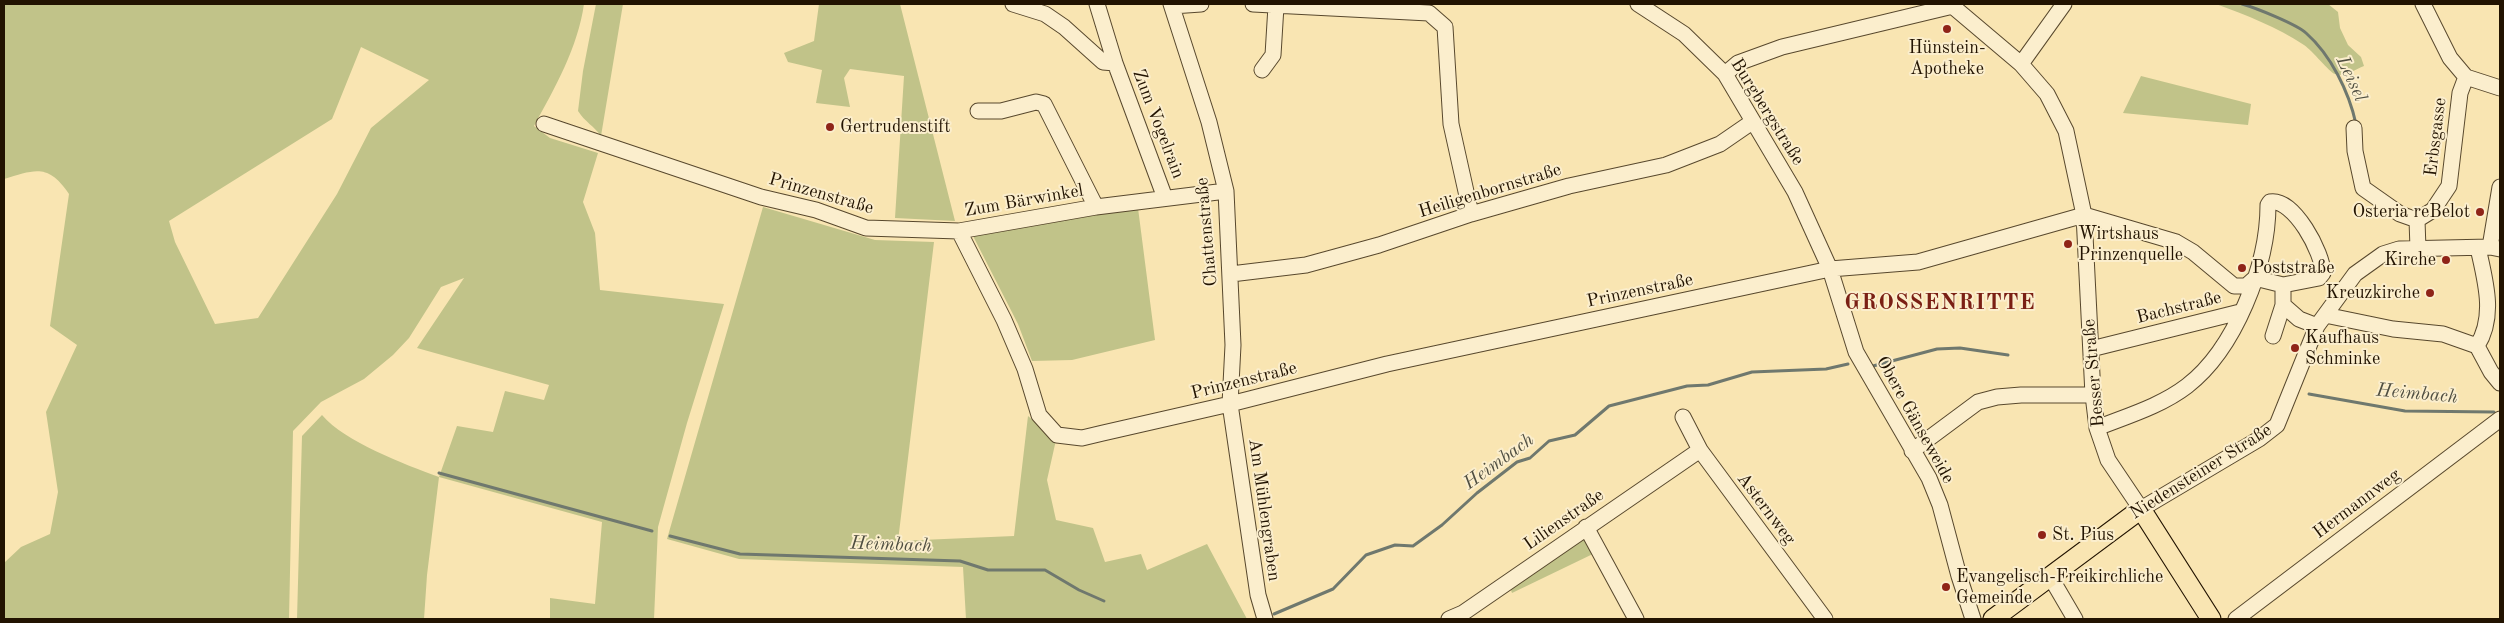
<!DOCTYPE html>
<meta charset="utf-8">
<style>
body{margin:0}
#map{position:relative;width:2504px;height:623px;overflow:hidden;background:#f9e5b2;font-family:"Old Standard TT",serif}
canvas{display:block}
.frame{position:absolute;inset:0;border:5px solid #221301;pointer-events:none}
</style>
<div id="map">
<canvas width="2504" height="623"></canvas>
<div class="frame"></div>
</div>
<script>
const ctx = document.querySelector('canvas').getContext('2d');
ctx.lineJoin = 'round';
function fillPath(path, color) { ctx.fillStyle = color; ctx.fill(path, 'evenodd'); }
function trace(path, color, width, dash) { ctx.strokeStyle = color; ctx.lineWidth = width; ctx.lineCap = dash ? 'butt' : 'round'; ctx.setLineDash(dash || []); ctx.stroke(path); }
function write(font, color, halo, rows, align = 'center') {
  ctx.font = font + ' "Old Standard TT",serif'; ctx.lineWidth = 4; ctx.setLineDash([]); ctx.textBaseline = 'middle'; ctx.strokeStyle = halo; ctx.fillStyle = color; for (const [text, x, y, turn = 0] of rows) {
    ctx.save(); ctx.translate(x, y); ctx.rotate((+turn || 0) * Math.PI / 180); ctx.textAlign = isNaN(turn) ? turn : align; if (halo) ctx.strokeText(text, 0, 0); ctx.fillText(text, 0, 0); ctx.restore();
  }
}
const green = new Path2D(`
 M4 4H584C578 47 555 88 534 126L550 138 598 153 583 202 595 233 600 290 724 304 687 423 658 527 654 619H550V598L595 604 602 522 439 477 427 575 424 619H297L302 436 322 415C345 442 404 464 439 477L457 426 493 432 505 391 544 400 549 385 417 348 464 278 441 287 409 338 393 355 364 379 321 402 293 431 289 619H4V563L21 547 50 534 58 492 46 412 77 345 50 326 69 194C48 163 35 170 4 179ZM361 47 429 80 371 128 337 194 258 318 215 324 175 242 169 221 332 119Z
 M596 4H623L601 136C594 126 585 122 578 111L583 71Z
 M819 4H900L955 221 895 218 904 76 850 69 844 78 850 107 816 103 822 70 788 62 784 53 814 41Z
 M2216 4H2328L2338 12 2340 28 2348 45 2361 57 2364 66C2354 70 2345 77 2335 74 2329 72 2313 51 2304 45 2277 27 2246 15 2216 4Z
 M2141 76 2251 104 2248 125 2123 113Z
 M763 207 875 240 934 242 898 541 1014 536 1028 416 1056 440 1047 480 1056 520 1093 528 1105 562 1141 554 1147 570 1207 544 1247 619H966L963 567 739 559 667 539Z
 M1138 208 1155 340 1072 360 1032 361 1018 324 972 234Z
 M1588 537 1597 552 1512 593 1509 585 1562 548Z`);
const stream = new Path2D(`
 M2242 4C2256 8 2296 24 2306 33 2331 55 2349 92 2356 124
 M1873 366 1937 349 1960 348 2008 355
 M2309 394 2405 411 2494 412
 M439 473 652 531
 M670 536 740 554 960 561 988 570H1045L1079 590 1104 601
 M1274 614 1333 589 1366 555 1395 545 1413 546 1442 525 1477 493 1517 462 1530 458 1549 441 1575 435 1609 406 1687 386 1708 385 1752 372 1826 369 1848 364`);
const minor = new Path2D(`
 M1013 4 1045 14 1064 27 1103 62 1115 63
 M1097 4 1115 63 1165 198
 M1171 4 1209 122 1226 191 1233 345 1230 404 1258 595 1265 619
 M1253 4 1429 13 1445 27 1451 124 1471 214
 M1638 4 1684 34 1725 74 1795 192 1830 269 1856 352 1929 478 1940 505 1959 576 1973 619
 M1950 4 2021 64 2047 94 2066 131 2084 215 2093 395 2097 428 2108 460 2141 509 2259 439 2277 425 2317 326 2355 274 2383 254 2399 249 2490 247 2500 249
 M2423 4 2450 58 2466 77 2500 88
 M1172 6 1201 4
 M2021 64 2064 4
 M1262 70 1273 55 1276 6
 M1725 74 1738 63 1782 47 1953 6
 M978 111H1001L1036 102 1044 104 1096 207
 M544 124 761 197 816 210 866 228 959 231 1004 320 1025 369 1039 415 1057 435 1082 438 1103 433 1230 404 1387 364 1830 269 1918 262 2084 215
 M2354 128 2355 151 2363 188 2400 214 2417 220
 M2084 215 2176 242 2193 252 2234 286H2246L2255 278
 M959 231 1096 207 1226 191
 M2490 247 2500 187
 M2418 249 2417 220 2433 210 2449 186 2460 93 2466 77
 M1231 274 1306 265 1379 245 1471 214 1569 186 1666 165 1720 144 1752 122
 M2283 285V305L2299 319 2317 326
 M2325 315 2393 329 2443 334 2477 346
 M2273 336 2283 305
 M2477 346C2496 316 2485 280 2478 248
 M2477 346 2491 372 2500 383
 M2091 349 2240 312
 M1683 417 1700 450 1825 619
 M2097 428C2127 416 2161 406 2187 386 2235 349 2268 265 2268 205L2270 202C2294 198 2323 253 2323 273L2319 278 2283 285 2255 278
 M1912 451 1978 402 1997 397 2021 395H2093
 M1586 527 1636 619
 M2051 578 2075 619
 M1449 619 1463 613 1700 450
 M2236 619 2500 419`);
const major = new Path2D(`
 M1993 619 2141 509 2211 619`);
const markers = [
 [1947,29,5,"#8f2418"],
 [830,127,5,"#8f2418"],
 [2480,212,5,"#8f2418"],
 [2068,244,5,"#8f2418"],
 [2446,260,5,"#8f2418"],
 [2242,268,5,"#8f2418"],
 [2430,293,5,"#8f2418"],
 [2295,348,5,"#8f2418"],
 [2042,535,5,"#8f2418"],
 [1946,587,5,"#8f2418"]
];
const poiNames = [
 ["Hünstein-",1947,48,"center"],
 ["Apotheke",1947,69,"center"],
 ["Gertrudenstift",840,127],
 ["Osteria reBelot",2470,212,"right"],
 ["Wirtshaus",2078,234],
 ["Prinzenquelle",2078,255],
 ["Kirche",2436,260,"right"],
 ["Poststraße",2252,268],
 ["Kreuzkirche",2420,293,"right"],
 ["Kaufhaus",2305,338],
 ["Schminke",2305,359],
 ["St. Pius",2052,535],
 ["Evangelisch-Freikirchliche",1956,577],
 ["Gemeinde",1956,598]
];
const streetNames = [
 ["Burgbergstraße",1767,112,58],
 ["Zum Vogelrain",1158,124,69],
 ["Erbsgasse",2436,137,-83],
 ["Heiligenbornstraße",1490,191,-17],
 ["Prinzenstraße",821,194,16],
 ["Zum Bärwinkel",1024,201,-10],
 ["Chattenstraße",1207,232,-95],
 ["Prinzenstraße",1640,291,-12],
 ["Bachstraße",2179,308,-14],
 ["Besser Straße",2094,373,-95],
 ["Prinzenstraße",1244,381,-14],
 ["Obere Gänseweide",1915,420,61],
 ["Niedensteiner Straße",2201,472,-32],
 ["Hermannweg",2357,504,-37],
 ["Asternweg",1766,509,53],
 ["Am Mühlengraben",1264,510,82],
 ["Lilienstraße",1564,520,-35]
];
const waterNames = [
 ["Leisel",2351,79,65],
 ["Heimbach",2417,394,5],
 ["Heimbach",1499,462,-36],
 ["Heimbach",891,545,2]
];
const districtNames = [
 ["GROSSENRITTE",1940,303]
];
fillPath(green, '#c1c389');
trace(stream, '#6f786e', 3);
trace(minor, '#58482d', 17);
trace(major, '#221301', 21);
trace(minor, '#fbeecd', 15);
trace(major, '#f9e5b2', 19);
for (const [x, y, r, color] of markers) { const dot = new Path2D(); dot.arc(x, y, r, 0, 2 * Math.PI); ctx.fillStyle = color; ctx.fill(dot); trace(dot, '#fbeecd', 2); }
write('18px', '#221301', '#fbeecd', poiNames, 'left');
write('18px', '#221301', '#fbeecd', streetNames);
write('italic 19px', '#4f4e41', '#fbeecd', waterNames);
ctx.letterSpacing = '1px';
write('bold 22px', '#7a1f14', '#fbeecd', districtNames);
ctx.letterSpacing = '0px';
</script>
